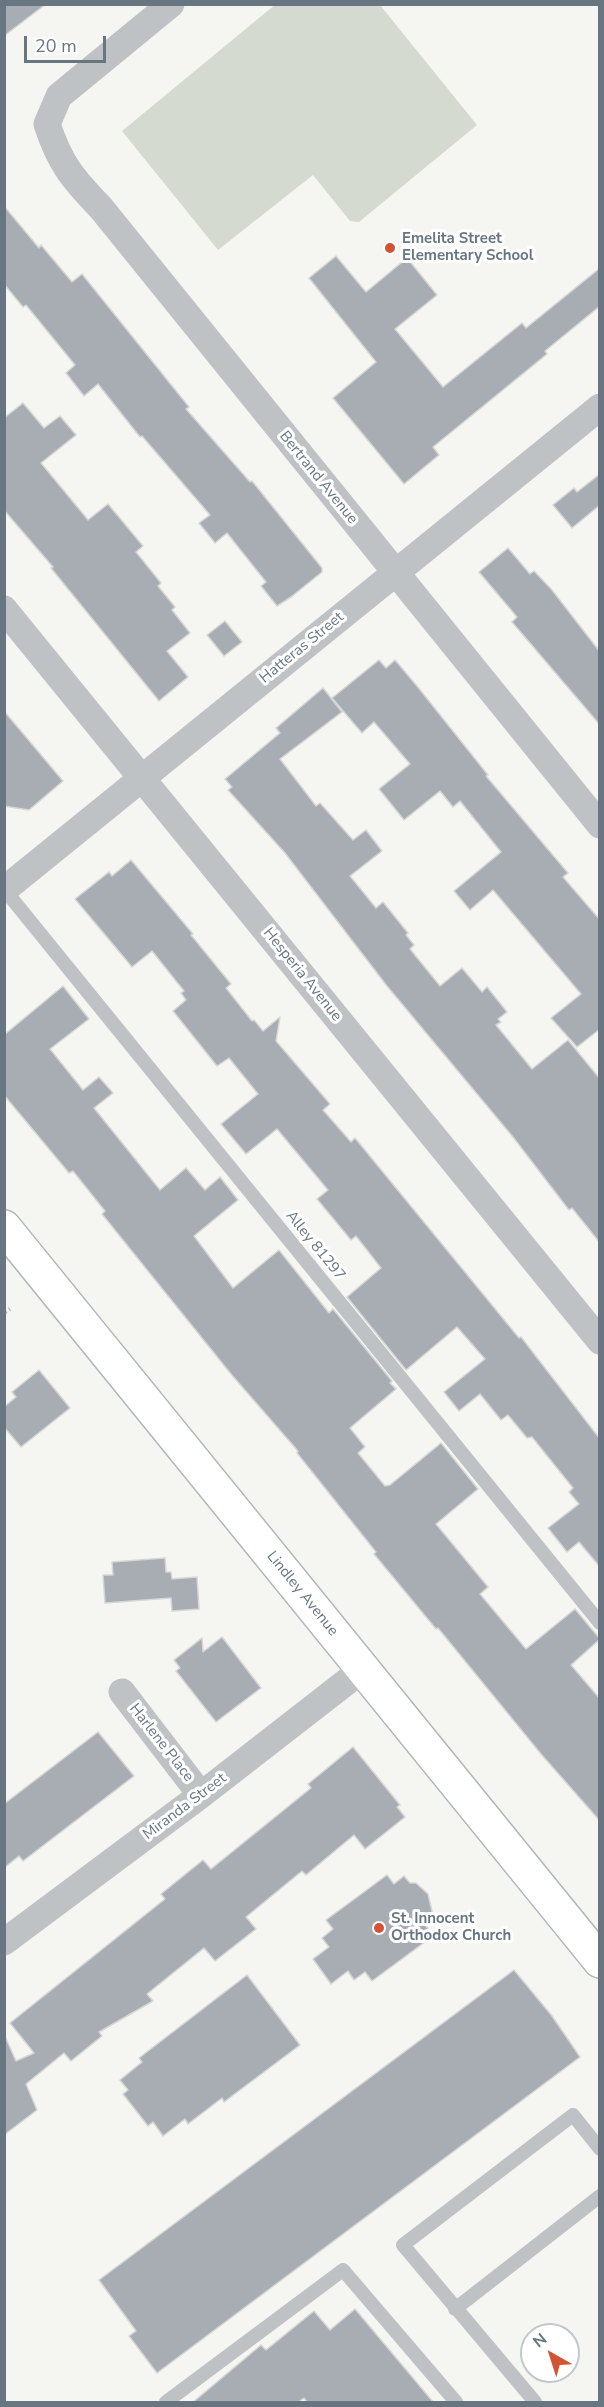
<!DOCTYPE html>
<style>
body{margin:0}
#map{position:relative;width:604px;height:2407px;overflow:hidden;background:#f5f5f2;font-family:"Nunito Sans",sans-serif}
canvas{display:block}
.frame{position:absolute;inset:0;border:6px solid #677680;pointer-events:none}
.north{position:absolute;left:520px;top:2323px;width:60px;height:60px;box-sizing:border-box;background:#fff;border:2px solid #c2c8cc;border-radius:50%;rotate:321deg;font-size:16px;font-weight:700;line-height:24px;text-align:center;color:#677680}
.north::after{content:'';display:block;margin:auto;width:21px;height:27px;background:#d35334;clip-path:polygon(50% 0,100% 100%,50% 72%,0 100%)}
.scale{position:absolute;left:24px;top:36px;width:82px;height:27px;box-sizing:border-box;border:3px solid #677680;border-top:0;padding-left:8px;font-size:18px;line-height:21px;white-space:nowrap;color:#677680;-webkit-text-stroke:4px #fff;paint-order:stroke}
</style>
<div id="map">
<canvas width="604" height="2407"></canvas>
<div class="frame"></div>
<div class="north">N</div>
<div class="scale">20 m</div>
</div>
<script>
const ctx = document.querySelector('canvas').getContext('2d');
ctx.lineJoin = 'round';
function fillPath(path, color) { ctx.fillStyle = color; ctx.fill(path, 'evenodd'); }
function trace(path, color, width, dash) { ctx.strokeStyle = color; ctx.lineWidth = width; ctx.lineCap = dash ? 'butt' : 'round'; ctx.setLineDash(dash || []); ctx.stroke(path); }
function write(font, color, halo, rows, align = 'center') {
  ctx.font = font + ' "Nunito Sans",sans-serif'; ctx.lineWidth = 6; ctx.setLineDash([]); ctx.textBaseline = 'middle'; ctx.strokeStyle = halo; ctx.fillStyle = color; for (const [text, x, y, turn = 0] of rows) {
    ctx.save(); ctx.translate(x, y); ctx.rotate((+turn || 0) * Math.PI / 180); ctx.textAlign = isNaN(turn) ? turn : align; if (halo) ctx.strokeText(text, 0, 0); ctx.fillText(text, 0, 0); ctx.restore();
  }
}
const green = new Path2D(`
 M276 4 380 5 477 125 359 222 350 221 313 175 218 250 122 131Z`);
const building = new Path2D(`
 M4 4H46L4 36Z
 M4 206 39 248 41 245 72 282 82 274 189 407 186 409 250 482 252 481 322 568V572L291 597 277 606 261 586 266 582 227 533 215 543 199 523 210 515 142 436 140 437 98 384 84 396 66 373 75 365 26 305 23 307 4 284Z
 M336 256 366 292 407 258 437 295 395 329 443 387 522 323 526 328 600 268V306L545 351 547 354 433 447 439 455 404 484 333 398 376 362 309 278Z
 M23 403 44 428 60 416 76 435 41 463 88 520 108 504 143 546 136 552 161 583 158 586 175 607 172 610 190 633 167 651 188 677 159 701 51 568 53 567 4 510V418Z
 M600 474V505L572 528 553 505 574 488 577 492Z
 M508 548 530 574 534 571 552 590 600 652V725L512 622 517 617 479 572Z
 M225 621 242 642 224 656 207 635Z
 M379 660 386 668 395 660 417 686 488 775 486 776 568 873 563 877 600 920V1029L577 1047 551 1018 581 994 493 890 470 910 454 891 501 852 460 801 453 807 440 791 404 820 379 789 410 764 374 722 362 733 332 698Z
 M323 688 342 712 280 759 316 806 320 803 353 840 366 830 382 851 350 876 376 908 383 902 408 933 406 935 414 945 410 949 440 986 462 968 482 992 487 987 507 1012 498 1019 501 1022 496 1025 532 1069 568 1040 600 1079V1243L572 1208 569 1210 513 1137 387 986 285 853 228 790 232 787 225 779 280 733 276 728Z
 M4 711 63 781 29 810 4 806Z
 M131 860 193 934 191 935 231 984 226 988 252 1021 254 1020 263 1031 280 1017 276 1041 330 1104 323 1110 351 1142 355 1138 519 1338 521 1337 600 1439V1567L579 1542 567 1552 548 1528 579 1504 569 1492 573 1488 532 1437 527 1438 508 1415 501 1420 480 1394 459 1411 444 1392 485 1359 457 1327 406 1370 347 1297 381 1268 356 1236 351 1240 317 1199 328 1190 277 1129 246 1154 221 1124 258 1094 229 1058 217 1066 173 1011 186 1000 181 993 184 991 152 951 132 967 75 899 109 872 112 876Z
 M63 986 89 1019 50 1049 83 1090 99 1077 113 1093 94 1108 160 1190 186 1168 205 1190 220 1177 238 1200 194 1236 233 1288 279 1250 329 1313 333 1309 392 1381 390 1383 396 1389 350 1428 365 1447 358 1453 385 1486 390 1485 441 1443 478 1489 436 1524 488 1587 480 1594 526 1649 575 1609 600 1639 571 1665 600 1699V1821L541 1754 438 1628 436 1629 374 1554 376 1552 297 1453 298 1451 231 1374 102 1214 105 1211 73 1171 69 1173 4 1095V1035Z
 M39 1370 70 1408 21 1447 4 1427V1407L16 1397 12 1392Z
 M165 1558 166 1572H171L172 1579 197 1577 199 1609 172 1611 171 1598 105 1603 103 1575H113L112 1562Z
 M222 1637 261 1688 216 1722 176 1671 180 1668 174 1660 202 1638 203 1652Z
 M98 1732 134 1776 23 1861 19 1856 4 1868V1804Z
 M353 1747 400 1805 397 1807 405 1817 365 1849 354 1835 306 1875 302 1871 246 1917 256 1929 215 1961 204 1948 147 1994 153 2001 99 2032 102 2036 71 2061 64 2053 26 2084 37 2110 4 2135V2034L16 2061 34 2053 10 2023 165 1899 161 1894 203 1860 211 1869 311 1788 308 1784Z
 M387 1875 394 1884 404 1876 410 1883H416L428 1894 434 1920 426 1926 433 1936 372 1981 365 1972 354 1980 348 1971 331 1984 313 1959 329 1947 322 1938 333 1929 326 1920Z
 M514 1970 552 2016 580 2057 157 2373 129 2336 136 2331 99 2280Z
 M247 1975 300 2045 224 2102 222 2098 188 2124 185 2119 163 2136 153 2122 148 2126 123 2094 128 2090 120 2080 142 2062 139 2058Z
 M355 2309 434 2403H308L304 2398 297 2403H192L261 2345 266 2350 314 2311 330 2330Z`);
const path = new Path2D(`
 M4 1313 10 1309`);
const service = new Path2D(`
 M4 889 600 1623
 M455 2309 600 2196
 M166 2402 343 2270 456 2402
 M535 2402 403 2245 573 2115 600 2149`);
const minor = new Path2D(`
 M171 4 59 96 47 124C60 164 73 179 101 208L600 825
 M4 609 600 1341
 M4 890 600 407
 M122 1692 201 1795
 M4 1942 201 1795 363 1669`);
const secondary = new Path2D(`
 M4 1227 600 1961`);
const markers = [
 [390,248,6,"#d35334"],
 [379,1928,6,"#d35334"]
];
const poiNames = [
 ["Emelita Street",402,239],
 ["Elementary School",402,256],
 ["St. Innocent",391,1919],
 ["Orthodox Church",391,1936]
];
const streetNames = [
 ["Bertrand Avenue",318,478,51],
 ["Hatteras Street",302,648,-39],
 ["Hesperia Avenue",302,975,51],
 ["Alley 81297",315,1246,51],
 ["Lindley Avenue",302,1594,51],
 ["Harlene Place",161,1743,52],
 ["Miranda Street",185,1807,-37]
];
fillPath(green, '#d5dad1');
fillPath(building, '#a7adb2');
trace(building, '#d6d6d4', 1.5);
trace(secondary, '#b1b6b9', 36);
trace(path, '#b8bbbd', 4, [3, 3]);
trace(service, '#bec2c5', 14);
trace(minor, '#bec2c5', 27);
trace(secondary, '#fff', 33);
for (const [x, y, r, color] of markers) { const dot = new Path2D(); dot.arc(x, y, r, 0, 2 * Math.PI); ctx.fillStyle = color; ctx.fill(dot); trace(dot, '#fff', 2); }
write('bold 15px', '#677680', '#fff', poiNames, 'left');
write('15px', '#677680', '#fff', streetNames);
</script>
